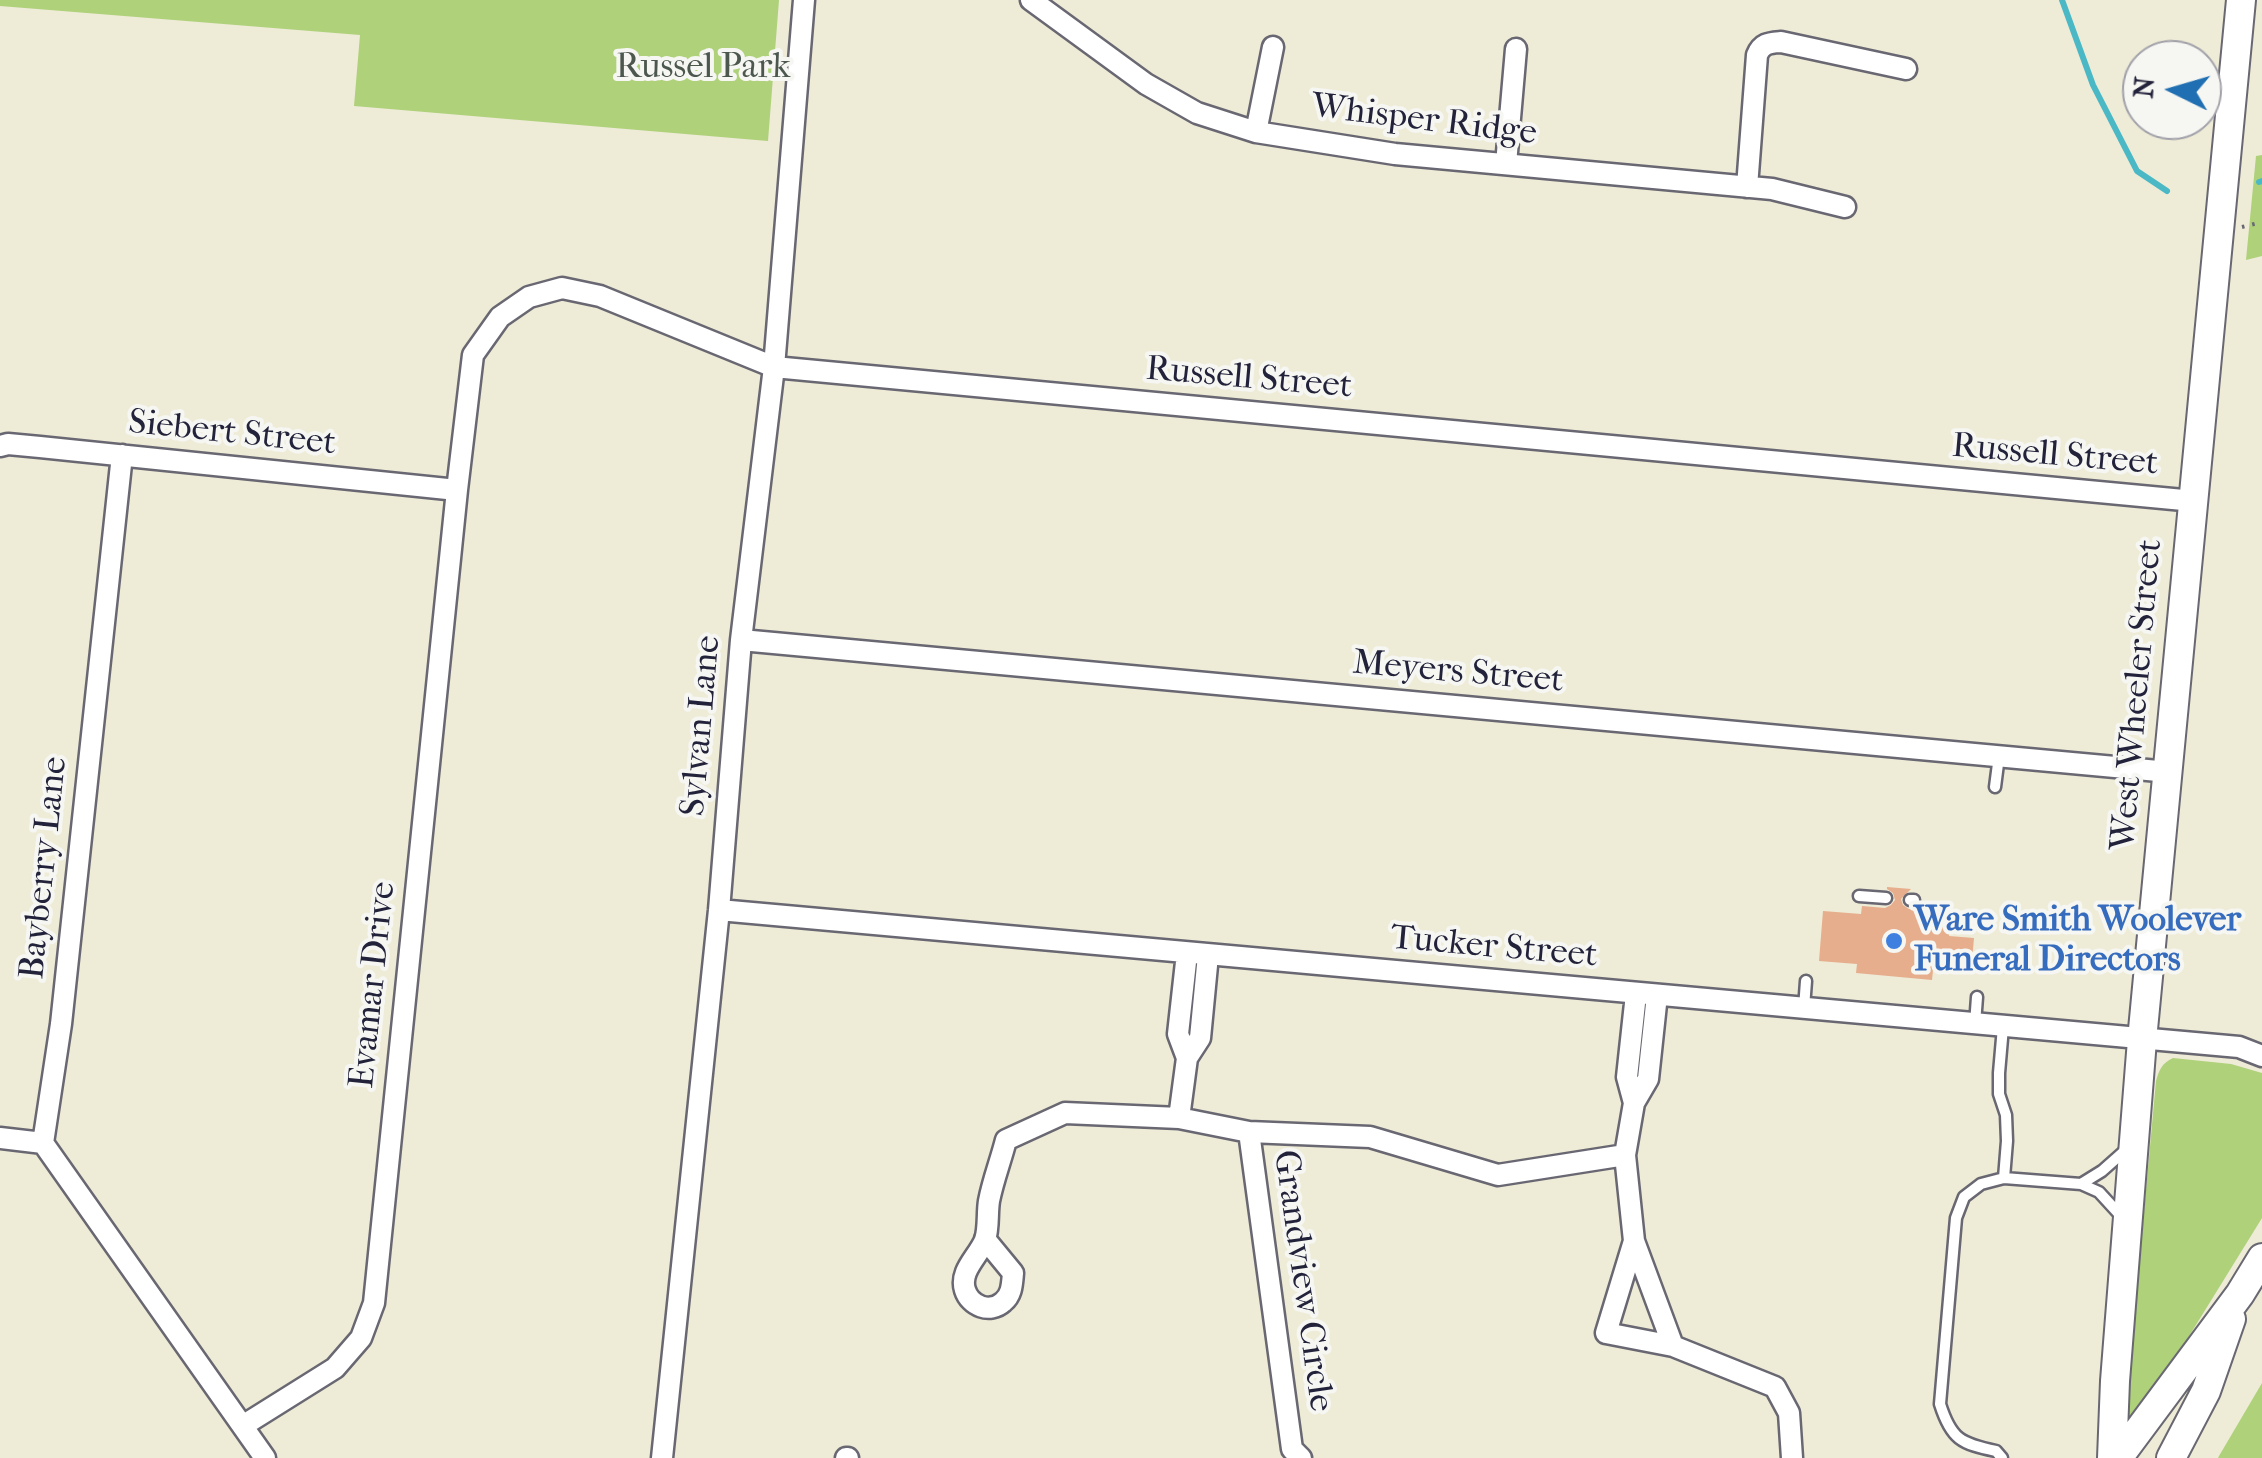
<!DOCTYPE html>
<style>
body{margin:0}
#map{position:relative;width:2262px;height:1458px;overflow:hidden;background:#eeebd7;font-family:"IM FELL French Canon",serif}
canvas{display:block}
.north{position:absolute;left:2122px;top:40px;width:100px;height:100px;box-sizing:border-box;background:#f6f6f2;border:2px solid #a1a1a9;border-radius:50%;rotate:275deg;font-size:28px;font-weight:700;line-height:40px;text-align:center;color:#22223b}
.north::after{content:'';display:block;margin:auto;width:35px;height:45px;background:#1f6fb2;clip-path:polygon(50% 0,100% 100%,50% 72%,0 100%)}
</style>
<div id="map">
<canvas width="2262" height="1458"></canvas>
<div class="north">N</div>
</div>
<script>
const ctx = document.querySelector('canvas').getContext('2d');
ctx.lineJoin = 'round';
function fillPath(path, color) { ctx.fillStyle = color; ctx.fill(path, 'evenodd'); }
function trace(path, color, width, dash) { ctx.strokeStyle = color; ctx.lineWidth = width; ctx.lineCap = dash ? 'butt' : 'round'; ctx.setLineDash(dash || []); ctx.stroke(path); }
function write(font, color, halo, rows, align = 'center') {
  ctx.font = font + ' "IM FELL French Canon",serif'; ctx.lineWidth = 8; ctx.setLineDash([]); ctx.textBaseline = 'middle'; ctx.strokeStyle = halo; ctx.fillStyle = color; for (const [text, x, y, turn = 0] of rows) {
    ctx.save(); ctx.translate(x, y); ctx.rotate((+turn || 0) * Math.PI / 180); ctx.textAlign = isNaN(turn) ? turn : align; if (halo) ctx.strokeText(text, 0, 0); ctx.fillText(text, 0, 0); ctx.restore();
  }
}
const green = new Path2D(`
 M0 0H779L768 141 354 106 360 35 0 6Z
 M2262 155V256L2246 260 2256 156Z
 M2173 1058 2231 1064 2262 1073V1218L2186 1341 2124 1430 2156 1081C2159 1070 2162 1063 2173 1058Z
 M2262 1383V1458H2218L2219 1456Z`);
const stream = new Path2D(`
 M2062 0 2093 85 2137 171 2167 191
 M2259 182 2262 181`);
const building = new Path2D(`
 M1887 887 1911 889 1901 899 1903 905 1909 909 1951 913 1949 936 1974 938 1972 961 1952 959 1951 971 1933 970 1932 980 1856 973 1857 964 1819 961 1823 911 1861 914 1862 906 1885 908 1891 905 1895 900 1893 893 1887 889Z`);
const path = new Path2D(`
 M2242 227 2262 222`);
const lane = new Path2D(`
 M1995 787 1999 756
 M1859 896 1886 898
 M1910 900H1914
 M1804 1008 1806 981
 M1975 1024 1977 997
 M2003 1027 1999 1073V1094L2006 1115 2007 1141 2004 1178
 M2081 1184 2102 1171 2128 1148
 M2002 1458 1996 1451C1961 1444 1951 1439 1940 1404L1956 1218 1964 1197 1981 1184 2004 1178 2081 1184 2099 1192 2121 1216`);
const street = new Path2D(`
 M1031 0 1146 84 1197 113 1256 132 1395 154 1772 189 1845 207
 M1256 132 1273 47
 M1506 164 1516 49
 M1747 187 1757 55C1762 43 1769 43 1781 42L1906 69
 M0 446 8 444 40 447 457 490
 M122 455 61 1024 43 1143 265 1458
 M741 640 2169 772
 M719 910 2239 1047 2262 1056
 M1657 995 1648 1079 1634 1103 1625 1155 1634 1241 1673 1346 1775 1387 1789 1413 1792 1458
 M1187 1058 1178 1034 1187 953
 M1634 1103 1627 1077 1636 994
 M1179 1118 1187 1058 1200 1038 1208 955
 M1249 1132 1292 1449 1301 1458
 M0 1138 43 1143
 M985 1239 1013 1273C1012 1284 1012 1295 1003 1302 990 1314 970 1306 965 1290 959 1271 978 1257 985 1240 989 1228 987 1213 989 1201 993 1180 1001 1160 1006 1140L1065 1113 1179 1118 1249 1132 1370 1137 1498 1175 1625 1155
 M1634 1241 1606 1333 1673 1346
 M244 1425 335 1368 361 1338 374 1303 457 490 473 355 500 317 529 297 562 288 600 296 774 367 2194 501
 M662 1458 719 910 741 640 774 367 804 0
 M846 1458H848`);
const secondary = new Path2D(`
 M2112 1458 2115 1381 2142 1040 2241 0
 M2118 1458 2240 1294 2262 1258
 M2171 1458 2206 1391 2231 1319`);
const markers = [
 [1894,941,10,"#3f7fe0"]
];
const parkNames = [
 ["Russel Park",703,68]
];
const streetNames = [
 ["Whisper Ridge",1424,121,7],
 ["Russell Street",1249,379,5],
 ["Siebert Street",232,434,6],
 ["Russell Street",2055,456,5],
 ["Meyers Street",1458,673,5],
 ["West Wheeler Street",2138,695,-85],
 ["Sylvan Lane",702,726,-85],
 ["Bayberry Lane",45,868,-84],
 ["Tucker Street",1494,948,5],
 ["Evamar Drive",374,985,-84],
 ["Grandview Circle",1302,1281,82]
];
const shopNames = [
 ["Ware Smith Woolever",1914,921],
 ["Funeral Directors",1914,961]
];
fillPath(green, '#aed17a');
trace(stream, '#4bb8c6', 6);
fillPath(building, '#e6ae8c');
trace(lane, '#696872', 15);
trace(street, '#696872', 25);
trace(secondary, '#696872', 32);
trace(path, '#696872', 4, [2.5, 8]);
trace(lane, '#fff', 10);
trace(street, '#fff', 20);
trace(secondary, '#fff', 28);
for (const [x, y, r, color] of markers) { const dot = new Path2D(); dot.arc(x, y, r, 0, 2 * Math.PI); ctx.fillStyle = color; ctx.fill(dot); trace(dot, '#f6f6f2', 4); }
write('35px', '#4c574e', '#f6f6f2', parkNames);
write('35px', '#22223b', '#f6f6f2', streetNames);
write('bold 35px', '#366cbe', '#f6f6f2', shopNames, 'left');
</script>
